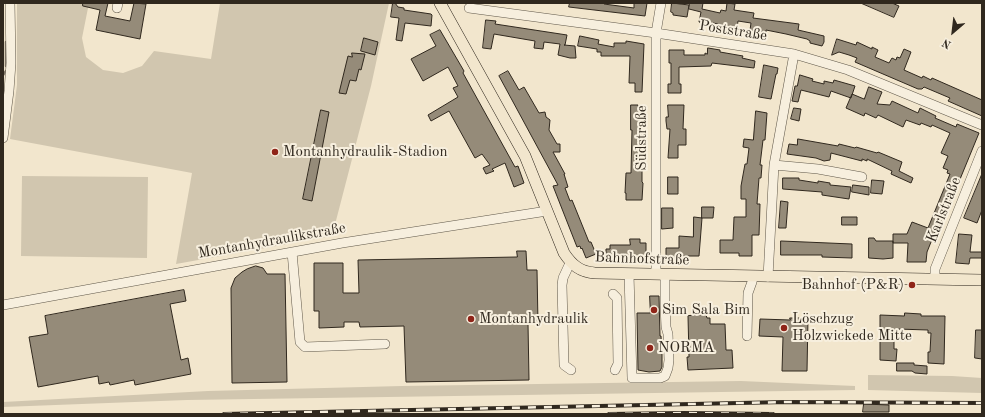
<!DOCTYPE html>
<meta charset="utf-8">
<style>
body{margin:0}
#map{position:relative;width:985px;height:417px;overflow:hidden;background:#f2e6cd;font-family:"Old Standard TT",serif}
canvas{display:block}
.frame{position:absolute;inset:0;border:4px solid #30281e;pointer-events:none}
.north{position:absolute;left:933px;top:12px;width:40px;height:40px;-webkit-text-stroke:3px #f7efde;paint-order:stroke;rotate:208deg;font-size:11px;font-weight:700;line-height:16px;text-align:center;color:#30281e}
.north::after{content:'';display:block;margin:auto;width:14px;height:18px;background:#30281e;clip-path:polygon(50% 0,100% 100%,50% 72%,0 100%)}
</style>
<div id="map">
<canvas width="985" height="417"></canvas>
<div class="frame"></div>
<div class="north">N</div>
</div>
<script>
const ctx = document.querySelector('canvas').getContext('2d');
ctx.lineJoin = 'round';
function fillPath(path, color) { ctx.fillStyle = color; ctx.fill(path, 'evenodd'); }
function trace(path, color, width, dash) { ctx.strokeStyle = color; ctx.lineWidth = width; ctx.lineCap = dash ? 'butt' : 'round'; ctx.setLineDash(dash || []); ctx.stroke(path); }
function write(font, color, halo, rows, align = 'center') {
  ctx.font = font + ' "Old Standard TT",serif'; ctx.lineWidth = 4; ctx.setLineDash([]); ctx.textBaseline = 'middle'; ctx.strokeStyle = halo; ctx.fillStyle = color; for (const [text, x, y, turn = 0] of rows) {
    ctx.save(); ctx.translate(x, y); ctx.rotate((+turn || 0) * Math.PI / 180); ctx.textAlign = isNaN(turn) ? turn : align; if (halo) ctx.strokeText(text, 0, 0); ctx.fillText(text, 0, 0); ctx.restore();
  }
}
const green = new Path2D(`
 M17 3H89L82 38 86 57 103 70 123 73 142 66 154 51 211 59 220 3H389L371 86 332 236 176 264 192 173 10 139 17 85Z
 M22 176 148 177 147 258 21 256Z
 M868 375 952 376 982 378V393L868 390Z
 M741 381 855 386V390L187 400 3 407V402L208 391 402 386Z`);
const stream = new Path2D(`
 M6 66V42
 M3 75 6 71`);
const building = new Path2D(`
 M83 3H108L105 16 130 21 134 3 146 4 140 39 96 30 100 10 83 6Z
 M393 3H395L398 7 404 8V10L431 14 432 15 431 26 405 23 402 41 396 40 399 18 391 17Z
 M570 3H604V4L634 8V3H647L645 16 569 7Z
 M672 3 689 5 687 17 673 15V13L671 12Z
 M690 3H703L702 9 720 13 721 10 726 11 727 3 735 4 734 10 754 13 753 18 799 24 798 30 824 36V42L822 46 810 43V41L807 39 786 34 766 30V32L750 30 751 23 738 21 737 28 713 23V25L699 22 701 12 689 9Z
 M861 3H892L899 6 894 17Z
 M486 20 496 21 495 24 567 35 565 45H564L575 46 576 58H570L558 55 560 44 544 42 543 49 534 48 535 41 494 34 491 49 483 48Z
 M440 30 464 71 463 73 515 167 518 166 524 183 514 187 505 163 492 169 494 171 486 174 483 168 490 165 482 154 475 158 449 111 431 121 428 115 458 97 453 88 458 86 448 67 423 81 411 59 436 46 430 35Z
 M580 36 599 40 598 44 614 47V43H626V41L644 44 642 92H635V83H629L630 56H601V52H597V49L578 46Z
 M364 38 378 42 375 55 361 51Z
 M837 39 856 45 857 42 872 49V47L878 50 875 57 889 63 892 58 896 60 897 57 900 58 904 49 911 52 904 70 922 78 923 76 931 80 932 78 982 100V116L948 101 950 98 924 87 922 89H918L855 62 857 58 849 55 839 52 832 55Z
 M708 48 720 50V52L743 56 742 58 755 61 754 68 712 63 711 66 679 67V84H681V93H668V84H671V63H669V50H684V55H705V53L707 54Z
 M352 53 365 54 361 70 359 69 356 81 350 80 346 94 339 93 348 56 352 57Z
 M764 65 778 68 777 74H776L771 99 759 97Z
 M508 71 519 90 524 87 539 113 545 112 546 117 550 120 549 130 557 144H560V152H553L565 174H564L568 187 565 188 570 201 572 200 589 242H591L596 254 586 258 582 248 581 249 580 246 577 247 553 186 558 185 499 76Z
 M800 75 813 79 812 81 824 84V81L833 83 834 80 855 86 851 98 831 91 829 97 801 90 798 102 792 101 795 86H797Z
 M869 87 882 92 877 104 890 105 892 101 918 113 920 108 936 116 935 118 956 127 957 124 979 133 942 223 939 222 927 252 926 262H907L908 243H893V234H907L912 222 928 228 950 174 947 173 948 170 943 168 948 156 941 153 950 133 932 125 931 127 921 123 920 125 906 120 903 127 878 115 876 118 865 113 864 116 846 108 852 94 864 99Z
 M631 105H638V109H642V182L643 183 642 200H626V193H625L626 173H631L632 130H631Z
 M668 105H684L683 129H686V145H678V158H668L670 129H667L666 121V117H668Z
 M794 108 801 109 799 121 791 119Z
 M321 110 329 112 312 201 303 199Z
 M756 111 767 113 765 140H763L760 165H762L761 178H759L757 204H760L759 235H752V256H739V253H720V240H733L734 217H746V199H741V186L745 164H747L749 148 743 147 744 139 753 140Z
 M798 139 838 146 839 144 855 148 856 147 877 153 878 152 902 162 899 171 913 178 911 183 891 174 892 171 867 159V161L862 159V161L831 153 830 160 824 161 816 158 787 154 789 144 797 145Z
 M982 174V210L977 223 964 218Z
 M668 177H678V194H668Z
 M783 178H799V180L818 183V181L830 183V185L851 187 849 199 822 195V192L783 189Z
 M872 180 884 181 882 194 871 193Z
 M853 185 869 187V195L852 192Z
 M781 201 788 202 786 228H779Z
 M702 207H714L713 218H702Z
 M662 208H673V228L662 229Z
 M694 217 702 218 699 256H677V261H666V248H679V236L693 237Z
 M842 217H857V225H842Z
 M959 234 972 235 970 252H982V258H970L969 264 956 263Z
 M869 238H874L876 241H893V258L883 259 869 258Z
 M630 239H640V243H646V261H634V259L606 258V249H610V245H630Z
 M781 241 852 244V258L822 257V255H781Z
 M517 251H526L527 270H537L538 324H528L529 380 406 382 404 326 360 327 359 322H344V327L319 328V311H314V263H343V293H359L358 260 517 257Z
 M256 266 263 268 267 274H285L287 382 232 383 231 288 235 278 242 272 247 269Z
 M184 290 186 301 170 304 181 360 188 358 191 374 135 385 134 380 110 385 109 382 99 384 98 376 38 387 29 337 48 334 45 316Z
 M650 296H659L660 336H661L662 355V367L660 371 649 372 638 370 637 313H650Z
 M905 313 921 314V316H945L944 364 928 363V352H930L931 333H928V330L897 329V333L894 332V349H897L896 361 880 360V315L904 316Z
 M706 315 707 318H710V324H725L726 350H732L733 368 688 370 687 357H689L688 316Z
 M790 318H808L807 371H782L783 337 759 336 760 319 790 320Z
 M976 330H982V359L975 358Z
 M897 363H914V365L927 366V374L915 373 912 371H897Z
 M864 404 889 405V412H863Z`);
const minor = new Path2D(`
 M117 8 118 3
 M469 8 656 33 794 54 848 70 982 125
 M3 138 9 91 11 63 10 3
 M774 165 818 169 862 177
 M292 252 300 342 305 347 385 344
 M570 263 563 278 562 285 564 365 571 370
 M629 274 632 378H660L665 376 668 368 669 360 668 334 666 327 665 306V274
 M656 274V33L661 3
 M768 277 774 165 794 54
 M935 279V269L982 151
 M613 294 617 298 618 364 615 370
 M3 305 342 243 547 211
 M747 336 748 293 752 282 753 276`);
const major = new Path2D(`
 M440 3 525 156 564 253C572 265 580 272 595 273L982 280`);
const rail = new Path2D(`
 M224 414 786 402 982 403
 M609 414 684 413 773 414`);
const markers = [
 [275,152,4,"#8f2418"],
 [912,285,4,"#8f2418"],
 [654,310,4,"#8f2418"],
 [471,319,4,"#8f2418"],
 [784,328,4,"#8f2418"],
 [650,348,4,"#8f2418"]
];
const streetNames = [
 ["Poststraße",733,31,9],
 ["Südstraße",642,138,-90],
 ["Karlstraße",944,210,-68],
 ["Montanhydraulikstraße",272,241,-10],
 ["Bahnhofstraße",642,259,2]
];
const poiNames = [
 ["Montanhydraulik-Stadion",283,152],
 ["Bahnhof (P&R)",904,285,"right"],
 ["Sim Sala Bim",662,310],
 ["Montanhydraulik",479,319],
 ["Löschzug",792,319],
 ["Holzwickede Mitte",792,336],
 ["NORMA",658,348]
];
fillPath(green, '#d1c6af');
trace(stream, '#7d7364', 2.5);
fillPath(building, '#958b79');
trace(building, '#30281e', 1);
trace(minor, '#60584a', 10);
trace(major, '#30281e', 12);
trace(minor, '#f7efde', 9);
trace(major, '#f2e6cd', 11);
trace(rail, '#30281e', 4);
trace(rail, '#f7efde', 2.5, [8]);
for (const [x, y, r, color] of markers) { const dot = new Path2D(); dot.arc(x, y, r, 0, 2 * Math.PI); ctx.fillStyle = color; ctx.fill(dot); trace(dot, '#f7efde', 1.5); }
write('15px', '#30281e', '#f7efde', streetNames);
write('15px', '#30281e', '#f7efde', poiNames, 'left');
</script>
